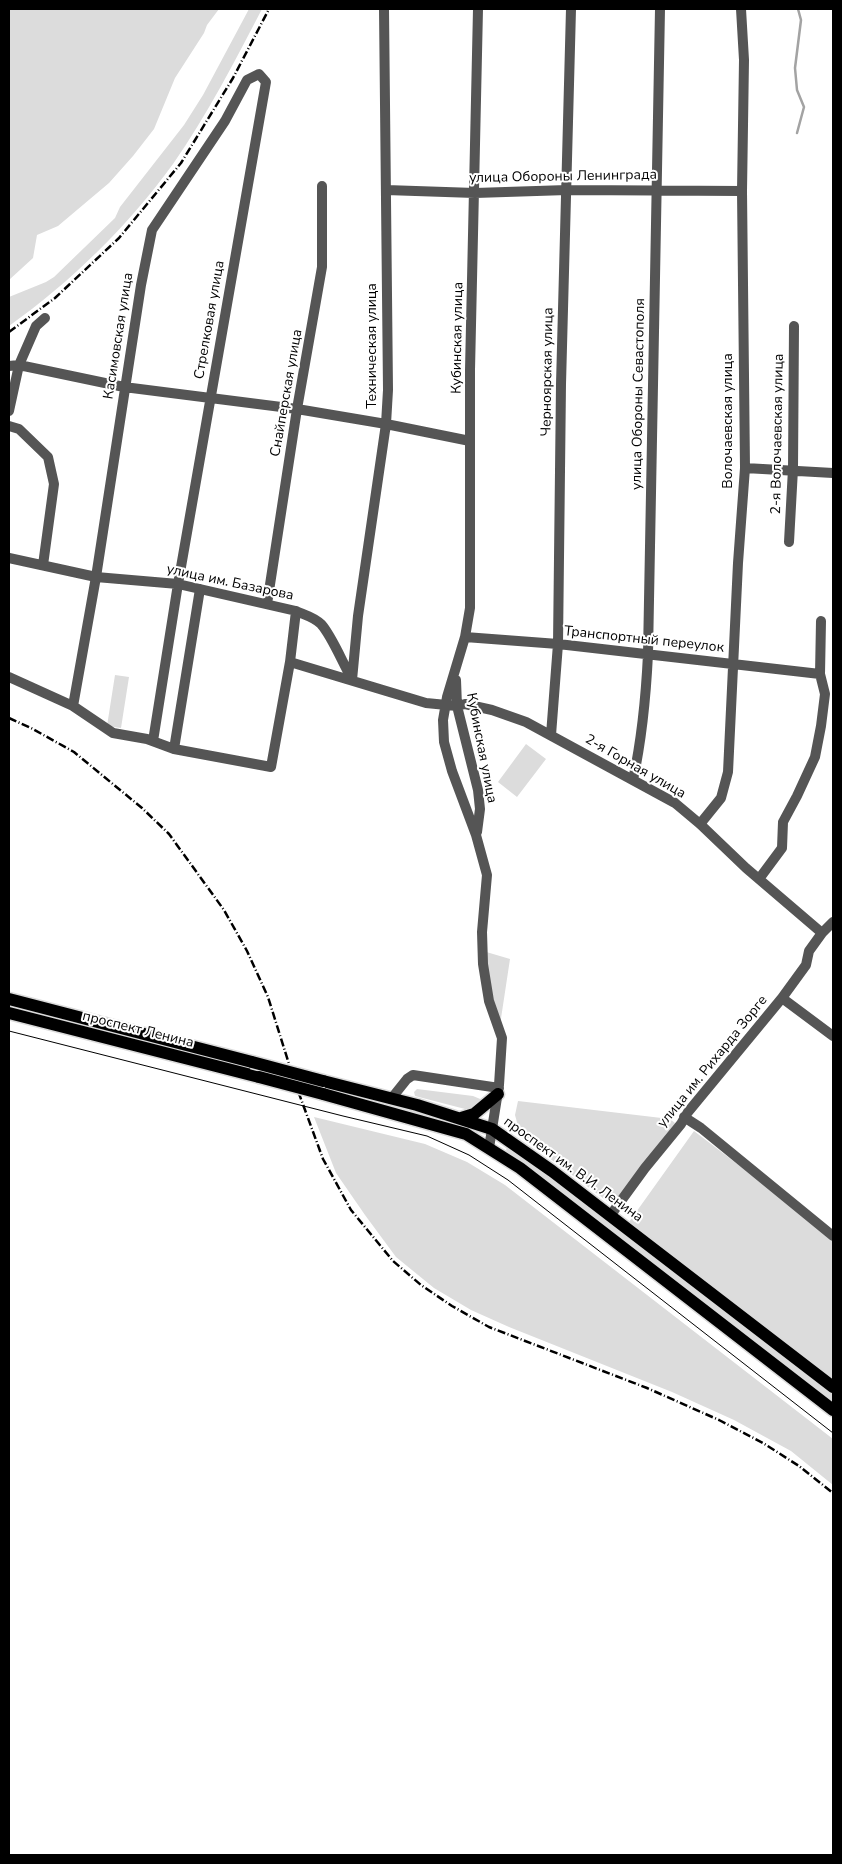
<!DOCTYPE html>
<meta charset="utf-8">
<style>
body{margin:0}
#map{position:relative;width:842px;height:1864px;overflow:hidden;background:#fff;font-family:"Nunito Sans",sans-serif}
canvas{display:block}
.frame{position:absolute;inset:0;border:10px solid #000;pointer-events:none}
</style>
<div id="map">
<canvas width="842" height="1864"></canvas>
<div class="frame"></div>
</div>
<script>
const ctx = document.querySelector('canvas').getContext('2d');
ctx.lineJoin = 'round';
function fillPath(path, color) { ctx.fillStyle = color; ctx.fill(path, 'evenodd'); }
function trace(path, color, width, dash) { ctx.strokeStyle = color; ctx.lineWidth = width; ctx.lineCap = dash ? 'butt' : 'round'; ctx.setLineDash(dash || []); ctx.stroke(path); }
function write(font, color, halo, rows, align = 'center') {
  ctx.font = font + ' "Nunito Sans",sans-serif'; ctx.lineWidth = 4; ctx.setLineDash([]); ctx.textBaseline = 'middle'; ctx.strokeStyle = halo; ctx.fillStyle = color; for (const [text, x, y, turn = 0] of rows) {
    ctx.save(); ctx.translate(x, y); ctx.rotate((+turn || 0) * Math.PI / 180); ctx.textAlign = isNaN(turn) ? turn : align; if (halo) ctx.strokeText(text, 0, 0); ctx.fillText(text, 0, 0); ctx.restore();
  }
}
const green = new Path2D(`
 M9 9H219L207 25 204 33 175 78 154 129 133 156 109 183 58 226 37 235 33 258 9 280Z
 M249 9H262C235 61 207 115 173 164 128 226 71 282 9 326V297L46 282 54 277 115 218 120 207 184 125 203 95Z
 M115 675 129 677 121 728 107 726Z
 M526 744 546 759 517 797 498 782Z
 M483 951 510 959 500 1025 490 1002Z
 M417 1089 473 1096 485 1101 469 1110 415 1096 414 1092Z
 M518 1101 670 1119 675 1123 615 1207 521 1137 515 1115Z
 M314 1117 425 1144 467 1162 505 1185 833 1439V1485L791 1451 734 1420 672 1392 509 1327 471 1310 434 1288 396 1257 365 1215 336 1173Z
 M694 1131 833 1237V1382L629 1222Z
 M508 1146 833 1395V1403L510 1155 506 1150Z`);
const stream = new Path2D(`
 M797 133 804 107 797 90 795 68 801 20 798 9`);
const minor = new Path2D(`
 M478 9 470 370V608L465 637 447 697 443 720 444 742 452 771 476 835 487 875 482 932 483 964 489 1001 502 1038 499 1085 489 1148
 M386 190 475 193 567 190 742 191
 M9 366 19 365 124 387 297 409 386 424 470 441
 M9 411 19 365 36 326 45 318
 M9 426 19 429 48 457 54 484 43 565
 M745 468 833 473
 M789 542 793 469 794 326
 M9 558 96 577 178 584 296 611C305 615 314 617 321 624 332 636 343 664 352 679
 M267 604 297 409 322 267V186
 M465 637 558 644 820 674
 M290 662 426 703 457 706 465 704 492 710 526 722 675 803 700 824 746 868 822 933
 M9 677 73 706 113 733 147 739 174 749 271 767 290 662 296 611
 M352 680 358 616 386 424 388 390 384 9
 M456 680 457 706 478 790 480 809 477 832
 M73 706 96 577 141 285 152 230 225 121 247 80 259 74 266 82 178 584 153 741
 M551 735 558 644 561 384 571 9
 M174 749 200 589
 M633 780C642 738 646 696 648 654L660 9
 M700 824 721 798 728 772 738 563 745 468 742 191 744 60 741 9
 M759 879 782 848 783 822 797 796 815 757 821 726 825 694 820 674 821 621
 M782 998 833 1036
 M391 1099 407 1079 413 1075 499 1088
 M684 1117 701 1128 833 1236
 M610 1216 645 1168 681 1124 688 1112 782 998 806 965 809 951 822 933 833 922`);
const major = new Path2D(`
 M9 999 252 1062
 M9 1013 259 1077
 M323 1081 417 1105 492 1129 552 1171 833 1387
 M323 1094 466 1134 520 1168 833 1410
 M461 1118 474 1114 498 1094`);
const tram = new Path2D(`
 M9 1031 343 1116 427 1136 469 1155 508 1180 833 1433`);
const rail = new Path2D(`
 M9 332 55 298 119 238 181 163 233 78 269 9
 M9 718 31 728 74 752 142 808 169 834 224 910 247 951 268 997 294 1080 323 1159 351 1210 393 1261 421 1285 452 1306 489 1327 647 1388 719 1420 763 1443 799 1466 833 1493`);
const majorBridge = new Path2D(`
 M252 1062 323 1081
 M259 1077 323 1094`);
const streetNames = [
 ["улица Обороны Ленинграда",563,177,-1],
 ["Стрелковая улица",210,320,-80],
 ["Касимовская улица",119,336,-81],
 ["Кубинская улица",458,338,-89],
 ["Техническая улица",373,346,-90],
 ["Черноярская улица",548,372,-89],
 ["Снайперская улица",287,393,-80],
 ["улица Обороны Севастополя",639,394,-89],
 ["Волочаевская улица",729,421,-90],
 ["2-я Волочаевская улица",778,434,-89],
 ["улица им. Базарова",230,583,12],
 ["Транспортный переулок",644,640,6],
 ["Кубинская улица",481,748,79],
 ["2-я Горная улица",635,767,30],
 ["проспект Ленина",138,1030,14],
 ["улица им. Рихарда Зорге",713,1062,-51],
 ["проспект им. В.И. Ленина",573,1170,36]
];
fillPath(green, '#dcdcdc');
trace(stream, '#a3a3a3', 2.5);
trace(major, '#dbdbdb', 15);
trace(minor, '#555', 10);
trace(major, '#000', 12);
trace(tram, '#000', 1);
trace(rail, '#000', 2.5, [8, 2.5, 1, 2.5]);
trace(majorBridge, '#dbdbdb', 15, []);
trace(majorBridge, '#000', 12);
write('14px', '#000', '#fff', streetNames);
</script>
